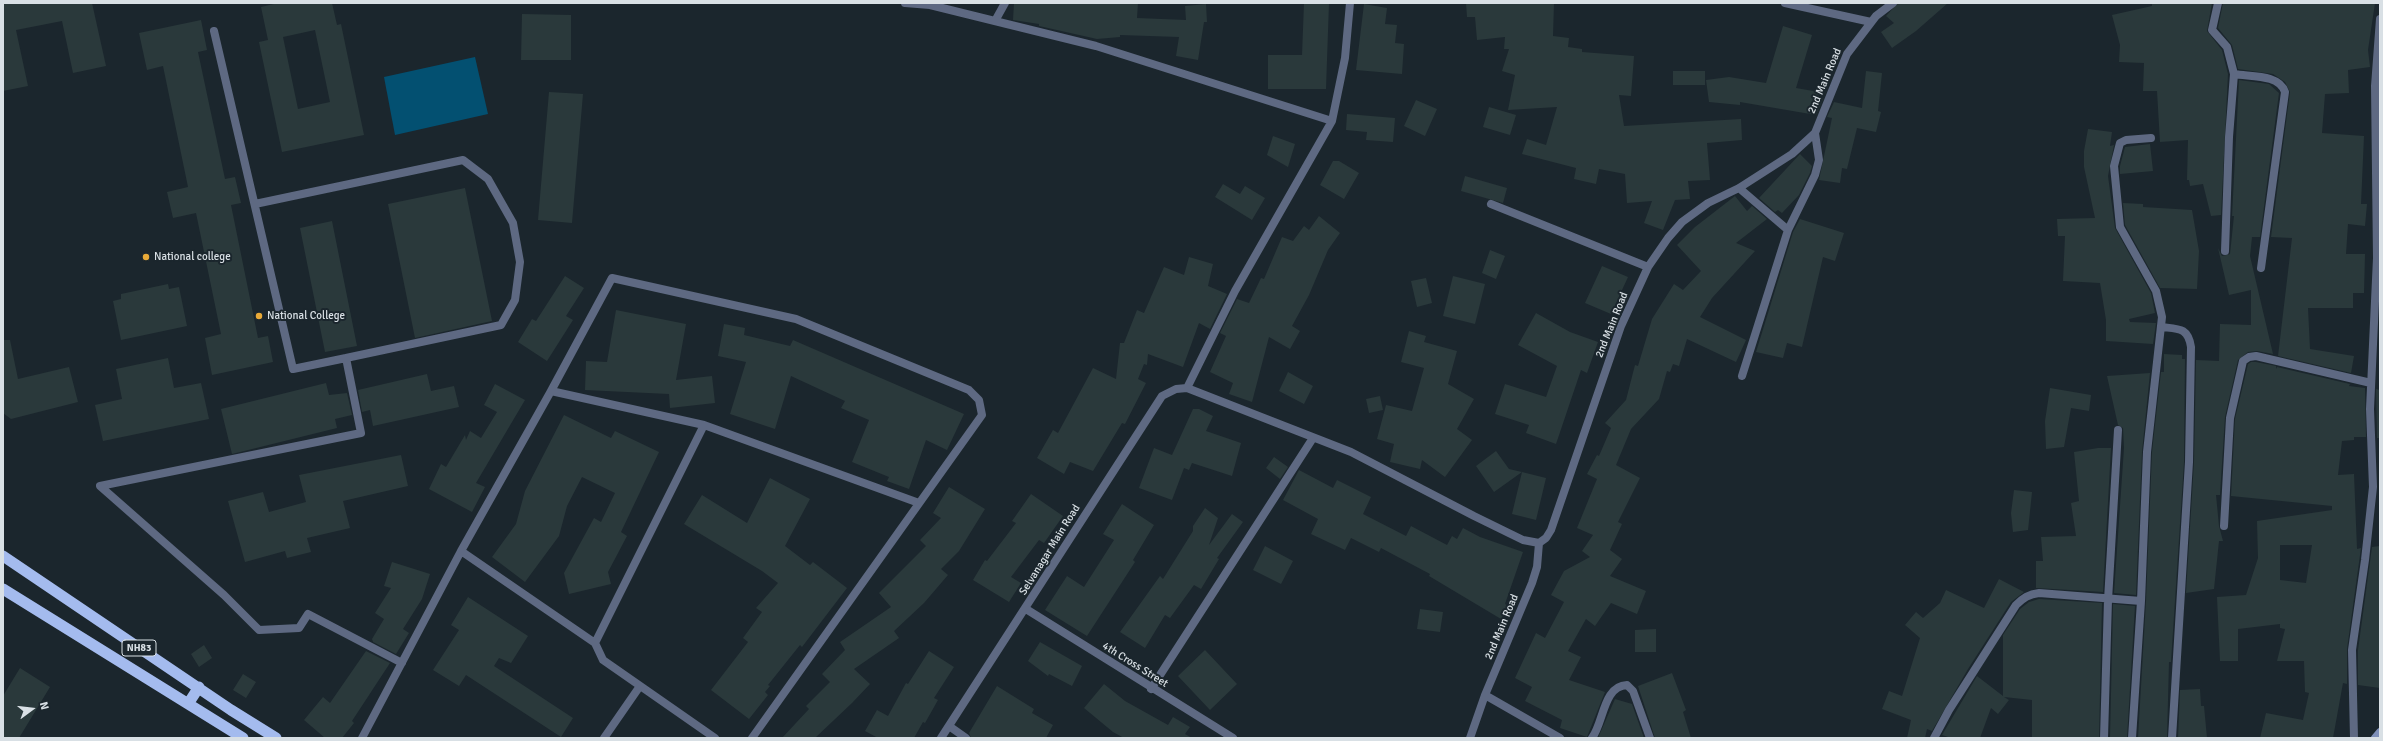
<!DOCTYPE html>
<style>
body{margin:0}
#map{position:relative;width:2383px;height:741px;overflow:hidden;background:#1b262d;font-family:Signika,sans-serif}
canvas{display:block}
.frame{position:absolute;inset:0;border:4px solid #d9e0e5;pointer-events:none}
.north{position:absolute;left:12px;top:689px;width:40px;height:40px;-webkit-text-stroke:3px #1b262d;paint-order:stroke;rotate:75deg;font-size:11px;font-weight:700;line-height:16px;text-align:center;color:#d9e0e5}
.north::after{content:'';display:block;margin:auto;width:14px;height:18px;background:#d9e0e5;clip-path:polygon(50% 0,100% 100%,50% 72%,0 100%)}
</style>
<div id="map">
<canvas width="2383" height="741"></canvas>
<div class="frame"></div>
<div class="north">N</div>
</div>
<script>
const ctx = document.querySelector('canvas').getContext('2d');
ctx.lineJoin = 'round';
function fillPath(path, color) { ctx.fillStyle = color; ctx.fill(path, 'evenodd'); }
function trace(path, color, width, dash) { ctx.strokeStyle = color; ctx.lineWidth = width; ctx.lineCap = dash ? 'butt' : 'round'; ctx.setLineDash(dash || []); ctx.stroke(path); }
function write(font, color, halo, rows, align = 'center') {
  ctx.font = font + ' Signika,sans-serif'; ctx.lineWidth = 4; ctx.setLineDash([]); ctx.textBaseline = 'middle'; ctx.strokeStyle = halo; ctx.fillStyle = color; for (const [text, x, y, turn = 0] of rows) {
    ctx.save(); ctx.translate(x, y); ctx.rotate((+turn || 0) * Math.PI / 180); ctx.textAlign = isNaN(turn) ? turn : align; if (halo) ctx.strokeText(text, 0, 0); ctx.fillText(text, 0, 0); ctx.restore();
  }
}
const green = new Path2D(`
 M475 57 488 114 395 135 384 77Z`);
const building = new Path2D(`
 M3 3H92L106 66 73 73 62 21 16 30 28 86 3 91Z
 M278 3H332L337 25 341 24 364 135 282 152 259 42 268 40 261 7ZM315 30 330 102 298 109 283 37Z
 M1014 3H1138L1137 18 1186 20 1185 6 1206 4 1207 22H1204L1198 60 1176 56 1179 37 1120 35V37L1097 39 1039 26V24L1013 20Z
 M1304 3H1329L1326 89H1268V55H1302Z
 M1466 3H1554L1553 36 1569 38 1568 47 1582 49V52L1634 56 1631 96 1619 95 1624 126 1741 119 1742 140 1707 143 1710 180 1688 181 1690 199 1675 200 1663 230 1644 223 1652 201 1627 203 1625 174 1599 169 1596 184 1574 179 1576 168 1522 154 1527 139 1546 145 1557 107 1508 110 1515 75 1502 71 1509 49H1504L1505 37 1477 40 1475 17H1467Z
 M1898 3H1948L1916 31 1892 48 1881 32 1894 23 1886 16Z
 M2152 3H2212L2207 31 2222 50 2228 74 2221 215 2211 216 2203 184 2190 186 2189 180H2187L2188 140 2160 142 2157 91H2143L2144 63 2119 62 2120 45 2112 15 2152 6Z
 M2223 3H2375L2368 50 2370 67 2348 70 2349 93 2325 94 2322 133 2364 136 2361 204H2367L2365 226 2348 224 2346 254H2365L2364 293H2353V308H2308L2310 349 2354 356 2351 373 2278 356 2292 238 2271 237 2290 92 2285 82 2273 74 2238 69 2232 45 2218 28Z
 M1364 4 1387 8 1385 24 1397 25 1395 43 1404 44 1402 74 1356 70Z
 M522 14 571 15V60H521Z
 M201 20 207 50 198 52 225 179 235 177 241 203 231 205 258 338 268 336 273 362 212 375 205 338 221 334 196 213 173 218 167 192 188 187 163 66 147 70 139 33Z
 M1783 26 1812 35 1796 88 1819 92 1818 99H1823L1816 115 1740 102V105L1709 102 1706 80 1729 77 1766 83Z
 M1673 71H1705V85H1673Z
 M1866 71 1882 73 1878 111 1881 112 1876 132 1857 128 1847 169 1842 168 1840 183 1819 180 1832 118 1827 117 1834 102 1862 108Z
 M2239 80 2269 84 2279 93 2260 237H2252L2250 256 2273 354 2257 351 2248 352 2238 360 2225 417 2220 495H2216L2219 526 2223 541H2219L2214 589 2186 593 2194 462 2196 360 2219 361 2220 324 2251 325V290L2229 295 2218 248 2222 256 2230 254 2234 216H2232Z
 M549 92 583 94 572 223 538 220Z
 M1416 100 1437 109 1425 136 1404 126Z
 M1489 107 1516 115 1510 135 1483 127Z
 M1347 114 1395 118 1393 142 1366 140 1367 132 1346 130Z
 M2088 129 2112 132 2110 146 2114 145 2108 176 2115 228 2151 293 2155 313 2129 319 2130 322 2156 323 2153 344 2106 341V320L2100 283 2063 281 2065 236H2058L2057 219 2095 218 2084 167V151Z
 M1273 136 1295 144 1288 167 1267 155Z
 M2150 144 2153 171 2120 174V166L2125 147Z
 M1800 154 1812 166 1810 173 1799 195 1782 213 1778 210 1775 212 1759 198Z
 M1333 161H1339L1359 173 1344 199 1320 185Z
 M1465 176 1507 188 1503 203 1461 191Z
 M1223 184 1240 194 1245 186 1265 198 1252 220 1215 197Z
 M465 188 492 321 415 338 388 204Z
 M1735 196 1747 211 1752 206 1767 219 1736 243 1755 251 1712 298 1700 317 1746 340 1736 362 1687 339 1679 366 1673 364 1670 372 1667 371 1659 399 1631 429 1616 465 1640 478 1618 522 1622 524 1610 550 1622 559 1610 576 1646 591 1637 614 1611 603 1595 626 1586 619 1568 651 1581 657 1569 680 1605 692 1587 737 1560 728 1562 720 1525 701 1532 687 1515 678 1536 633 1545 638 1564 602 1551 595 1564 571 1590 557 1582 551 1593 535 1577 528 1597 479 1587 474 1597 455 1599 456 1611 428 1605 423 1626 400 1635 365 1638 366 1652 319 1674 284 1683 290 1701 271 1677 245 1695 227Z
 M2123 203 2143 204V207L2192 210 2199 251 2197 289 2160 288 2125 225Z
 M1319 216 1340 233 1328 250 1309 295 1292 326 1300 331 1290 349 1269 337 1252 402 1229 394 1233 383 1210 372 1226 336 1220 333 1237 299 1249 303 1261 278 1264 279 1282 237 1293 241 1304 226 1309 230Z
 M1800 219 1844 233 1835 261 1823 257 1802 347 1787 343 1783 358 1756 352 1793 232Z
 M332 221 357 346 325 352 300 228Z
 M1490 250 1505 256 1496 279 1482 273Z
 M1189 257 1213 264 1208 286 1227 294 1210 329 1199 323 1183 367 1148 354 1147 365 1144 364 1138 379 1146 383 1125 424 1122 423 1093 471 1070 462 1064 474 1037 458 1053 430 1058 433 1093 368 1116 379 1120 343H1124L1137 310 1144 313 1164 267 1184 275Z
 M1602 266 1628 277 1611 314 1585 303Z
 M565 276 584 288 566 316 573 320 547 361 518 342 532 319 536 321Z
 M1453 276 1485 284 1475 324 1443 316Z
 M1426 278 1432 303 1417 307 1411 281Z
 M168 284 169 289 179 287 187 326 121 340 113 301 121 299V294Z
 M616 310 686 324 676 380 712 376 715 403 670 408 669 394 585 390 586 361 607 362Z
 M1536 313 1570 332 1598 342 1587 373 1581 370 1556 444 1526 433 1529 425 1495 414 1505 384 1546 397 1557 366 1518 345Z
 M724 324 745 328 744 335 790 346 793 340 964 414 947 450 926 440 909 489 887 481 889 477 852 462 869 420 841 408 845 401 791 376 775 429 730 414 746 362 718 356Z
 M1409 331 1426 336 1424 342 1457 351 1448 384 1474 399 1457 429 1472 440 1445 477 1422 460 1420 469 1390 462 1394 444 1377 439 1386 405 1412 411 1424 368 1401 362Z
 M3 340H10L18 379 69 367 78 402 11 419 3 413Z
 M2164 354 2182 355V359H2185L2184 462 2171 662H2169L2167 738H2138L2146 601 2152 452 2161 372H2164Z
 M168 358 174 388 201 383 209 419 103 441 95 405 122 399 116 369Z
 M2251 362H2256L2276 366V369L2277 367 2350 384 2349 386 2365 388 2366 437H2354V440L2342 441 2338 475 2354 474 2357 549 2361 548 2347 649V684L2343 683 2333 738H2260L2266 713 2303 720 2309 693 2305 692 2304 661H2277L2285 629 2280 628V624L2238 629V661H2220L2217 597 2246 595 2258 558 2257 521 2332 510V506L2231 496 2235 419 2248 364ZM2280 545H2312L2306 583 2280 580Z
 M1288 372 1313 386 1304 404 1279 391Z
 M2150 373 2142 452 2136 595 2114 593 2124 448 2123 428 2118 425 2107 376Z
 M427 374 431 391 454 386 459 407 373 426 370 410 362 412 358 390Z
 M326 383 329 395 347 393 352 415 335 419 337 428 232 454 221 409Z
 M495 384 525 400 476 483 485 487 472 512 429 489 441 464 446 467 465 435 466 440 470 431 481 438 497 412 484 405Z
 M2050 388 2091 395 2089 411 2071 408 2064 447 2046 449 2045 421Z
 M2376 389 2380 390V438H2377Z
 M1380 396 1383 410 1369 413 1366 399Z
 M1193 409H1199L1213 416 1206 431 1241 443 1232 476 1192 463 1189 470 1184 468 1172 500 1139 488 1154 448 1172 455Z
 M564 415 611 438 615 431 659 452 621 532 627 536 608 572 611 584 569 594 564 573 594 518 601 522 615 493 582 477 567 506 559 536 525 582 492 557 516 524 525 491Z
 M2098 448H2111L2103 592 2036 588V561H2043L2041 537 2076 536 2071 503 2079 501 2074 452Z
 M1496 451 1509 469 1522 472 1494 492 1476 466Z
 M401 455 408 486 343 501 350 528 307 538 311 552 287 558 285 551 245 562 228 501 263 492 269 512 306 502 299 475Z
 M1274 457 1288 467 1280 479 1266 468Z
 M1299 470 1333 488 1337 480 1371 497 1363 514 1406 536 1411 526 1447 545 1452 536 1457 539 1463 528 1480 537 1523 552 1505 604 1509 606 1501 619 1429 576 1430 574 1381 548 1379 552 1351 538 1345 550 1311 534 1318 519 1283 500Z
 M1522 472 1546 478 1536 520 1512 514Z
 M770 478 810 499 785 546 810 565 813 562 847 588 802 647 800 645 768 685 770 686 765 692 768 695 749 719 711 690 748 642 743 638 762 612 756 608 778 583 762 571 684 524 702 495 747 523Z
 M949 487 985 509 959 551 941 569 948 575 924 603 894 631 899 638 854 669 870 684 852 703 815 738H782L809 709 806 706 830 682 822 674 845 650 840 642 891 607 879 593 926 546 920 540 941 518 933 513Z
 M2014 490 2032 492 2028 530 2013 532 2011 513Z
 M1031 494 1063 516 1044 543 1039 540 1011 577 1021 583 1009 602 973 580 985 560 987 561 1016 523 1012 521Z
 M1122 504 1154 525 1133 560 1135 562 1087 636 1045 610 1067 576 1084 587 1114 540 1103 534Z
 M1205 508 1218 518 1209 545 1232 514 1243 522 1217 558 1219 559 1201 589 1194 585 1170 618 1165 615 1145 648 1120 632 1160 576 1163 579 1193 531V526Z
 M1265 546 1293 561 1281 584 1253 570Z
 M2380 546V688L2358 685V650L2372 547Z
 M392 562 430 574 422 599 403 629 409 633 396 654 373 642 372 639 384 619 375 613 391 588 384 586Z
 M1999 579 2024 592 2011 602 1968 669 1932 731 1927 729 1925 738H1907L1911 720 1882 709 1889 691 1902 696 1920 638 1905 625 1916 612 1923 618 1940 603 1946 590 1984 608Z
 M468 597 528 636 511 663 499 658 494 666 573 718 561 737 466 675 459 686 433 670 459 630 451 625Z
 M2039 599 2102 603 2099 738H2032V700L2004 697 2009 700 1998 714 1991 708 1980 738H1951L1942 735 1977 676 2003 696V635L2020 609 2029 602Z
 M2113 604 2135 606 2127 738H2110Z
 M1420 609 1443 612 1440 632 1417 629Z
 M1656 629V652H1635V630Z
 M1040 642 1082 666 1072 686 1049 674 1048 676 1028 661Z
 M204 645 212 658 199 667 191 654Z
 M1205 650 1237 684 1210 710 1178 676Z
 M366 651 390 663 352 721 354 723 342 738H325L304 720 323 697 330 703Z
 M929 651 954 667 934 698 938 700 925 723 923 722 914 738H878L865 731 877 710 888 716 906 683 908 684Z
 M20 668 50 687 19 738H3V696Z
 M1672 673 1686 710 1683 712 1691 738H1655L1638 686Z
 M243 674 256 682 246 698 233 690Z
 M1104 684 1125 701 1168 725 1173 717 1190 727 1185 734 1192 738H1124L1113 732 1084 708Z
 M997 686 1034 709 1032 713 1053 725 1046 738H971L969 733Z
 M2200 689 2201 706H2204L2207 738H2178L2180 690Z
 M1615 699 1632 704 1644 738H1598Z`);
const minor = new Path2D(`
 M905 3 930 5 1096 46 1332 121
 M1785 3 1871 22
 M2218 3 2212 30 2227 47 2234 74 2229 137 2225 251
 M995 21 1005 3
 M214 31 293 369 346 358 361 433 100 486 224 595 259 630 299 628 308 614 402 663
 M2234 74C2251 77 2279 74 2285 92L2261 268
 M1739 188 1788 230
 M255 204 463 160 488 179 513 223 520 262 515 300 501 325 346 358
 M1491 204 1648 267
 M2161 327C2178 329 2188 327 2191 347L2189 462 2172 738
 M1742 376 1788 230 1815 175 1819 160 1815 133
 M1187 388 1235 291 1332 121 1345 58 1350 3
 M704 425 919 503
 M2224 526 2230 418 2243 361 2249 357 2256 356 2371 383
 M1539 543 1546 538 1551 530 1621 326 1648 267 1668 238 1682 222 1708 203 1739 188 1792 154 1815 133 1847 54 1876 16 1893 3
 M461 551 595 643
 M1026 609 1233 738
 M1151 689 1313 438
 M1485 695 1560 738
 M949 726 966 738
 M362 738 461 551 551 391
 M604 738 640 686
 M715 738 603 660 595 643 704 425 551 391 612 278 796 319 969 390 979 400 982 415 752 738
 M941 738 1162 396 1176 389 1187 388 1351 452 1474 516 1523 540 1539 543
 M1470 738 1485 695 1532 583 1537 567 1539 543
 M1592 738C1604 722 1603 686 1627 685L1633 691 1650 738
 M1934 738 1949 710 2016 605C2023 598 2029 594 2039 593L2141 601
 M2104 738 2108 600 2118 430
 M2132 738 2141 601 2147 452 2162 317 2156 291 2120 227 2114 166 2120 143 2126 140 2151 138
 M2354 738 2352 650 2365 560 2373 487 2370 409 2377 258 2375 86 2380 19`);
const secondary = new Path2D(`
 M2375 738 2380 732`);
const trunk = new Path2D(`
 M3 556 231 710 276 738
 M3 589 243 738
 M188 704 199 687`);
const markers = [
 [146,257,4,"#e9aa38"],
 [259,316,4,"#e9aa38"]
];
const shields = [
 [139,648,34]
];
const shieldNames = [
 ["NH83",139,648]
];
const streetNames = [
 ["2nd Main Road",1825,81,-67],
 ["2nd Main Road",1612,325,-68],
 ["Selvanagar Main Road",1050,550,-58],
 ["2nd Main Road",1502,627,-67],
 ["4th Cross Street",1135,665,32]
];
const poiNames = [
 ["National college",154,257],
 ["National College",267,316]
];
fillPath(green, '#035071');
fillPath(building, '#2a393b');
trace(minor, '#5e6982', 8);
trace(secondary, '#7e8fb8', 8);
trace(trunk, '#a4bbee', 11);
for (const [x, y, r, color] of markers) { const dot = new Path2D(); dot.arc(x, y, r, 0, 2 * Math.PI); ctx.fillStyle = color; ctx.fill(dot); trace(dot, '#1b262d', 1.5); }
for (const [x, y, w] of shields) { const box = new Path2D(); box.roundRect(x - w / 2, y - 8, w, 16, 3); ctx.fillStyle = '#1b262d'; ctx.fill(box); trace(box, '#d9e0e5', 1); }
write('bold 10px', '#d9e0e5', null, shieldNames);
write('11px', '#d9e0e5', '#1b262d', streetNames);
write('11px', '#d9e0e5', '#1b262d', poiNames, 'left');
</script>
